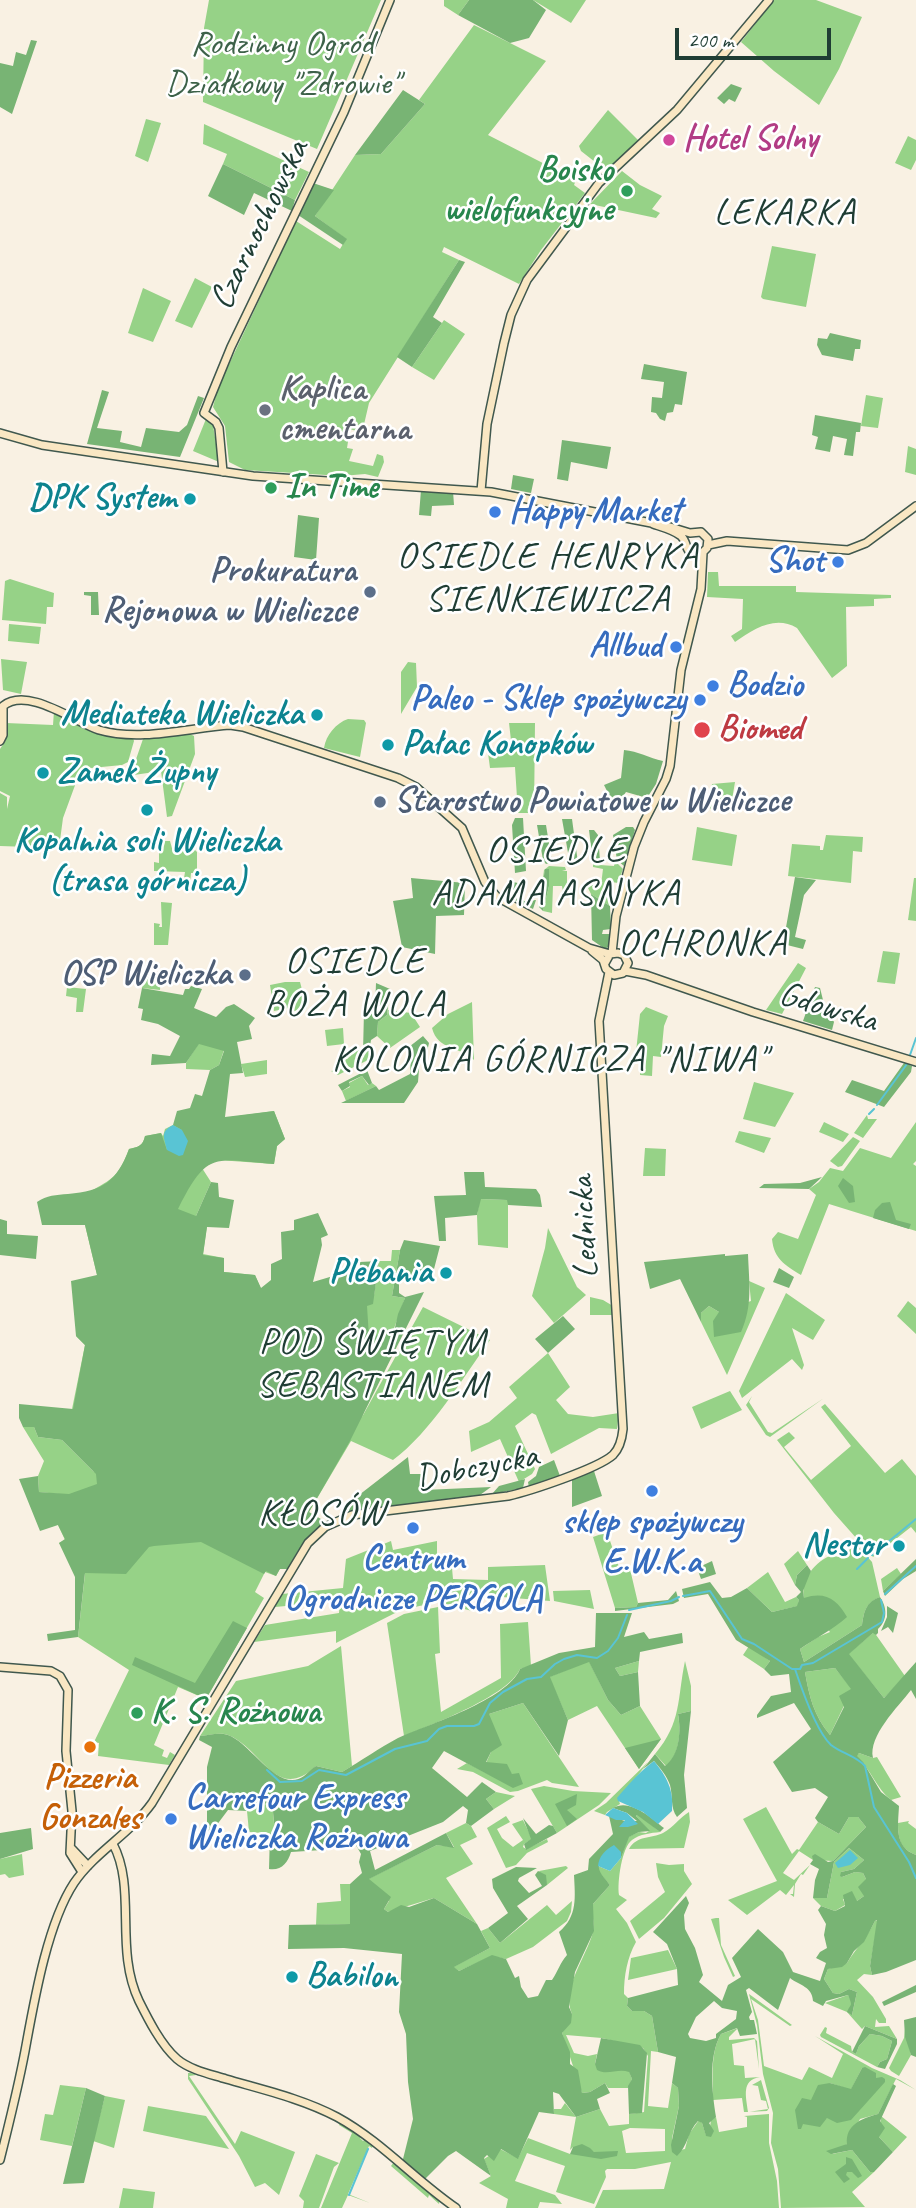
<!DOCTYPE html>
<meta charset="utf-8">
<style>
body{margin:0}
#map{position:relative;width:916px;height:2208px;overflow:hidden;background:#f9f1e3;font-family:Caveat,sans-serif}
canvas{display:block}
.scale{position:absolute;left:675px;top:28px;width:156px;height:32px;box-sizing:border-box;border:4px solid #1f3d34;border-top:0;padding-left:9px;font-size:21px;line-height:24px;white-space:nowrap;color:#1f3d34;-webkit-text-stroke:5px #fff;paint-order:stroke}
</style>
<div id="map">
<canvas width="916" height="2208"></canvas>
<div class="scale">200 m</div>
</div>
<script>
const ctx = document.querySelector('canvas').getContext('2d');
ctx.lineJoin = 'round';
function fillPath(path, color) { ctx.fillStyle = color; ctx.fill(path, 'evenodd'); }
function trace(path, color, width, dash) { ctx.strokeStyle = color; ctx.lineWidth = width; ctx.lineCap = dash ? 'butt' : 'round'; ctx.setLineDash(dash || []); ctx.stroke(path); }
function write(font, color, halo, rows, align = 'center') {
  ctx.font = font + ' Caveat,sans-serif'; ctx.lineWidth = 5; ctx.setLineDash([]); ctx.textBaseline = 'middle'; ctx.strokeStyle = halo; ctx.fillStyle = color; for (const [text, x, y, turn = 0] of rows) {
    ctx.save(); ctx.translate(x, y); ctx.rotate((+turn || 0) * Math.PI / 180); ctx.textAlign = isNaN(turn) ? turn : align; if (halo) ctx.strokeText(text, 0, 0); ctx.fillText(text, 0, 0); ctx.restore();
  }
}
const green = new Path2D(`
 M209 0H381L317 149 203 102 204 28Z
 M469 0 458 15 444 6V0Z
 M533 0H586L571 23Z
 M774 0H816L862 17 839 69 819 105 774 71 741 42Z
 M474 25 546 61 488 135 576 180 574 185 585 193 541 250 519 284 444 247 442 252 459 260 369 403 362 433 350 429 347 448 353 449 349 461 373 466 377 454 383 456 384 462 378 477 365 474 342 476 245 470 229 462 225 426 213 407 218 388 296 221 340 249 346 239 315 216 355 155 381 154 425 104 419 100Z
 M608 110 639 141 611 168 604 169 581 151 579 146Z
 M146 119 161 123 148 162 135 156Z
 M204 124 309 172 295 200 223 164 227 154 203 144Z
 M908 136 916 140V160L911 170 895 163Z
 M622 171 640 185 662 196 652 209 660 213 656 218 590 204Z
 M772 246 816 254 806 307 763 299 761 297Z
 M195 278 212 287 192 328 175 321Z
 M143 288 171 301 153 342 128 333Z
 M444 320 465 334 434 380 412 367Z
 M866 395 883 398 878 428 861 426Z
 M206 419 213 425 219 462 193 451Z
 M908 446 916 449V475L905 472Z
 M708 572H718L719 586H796V592L891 595V598L874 599V606L846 607 847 666 832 678 797 628C775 615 754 629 735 642L731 636 742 629 743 599 707 597Z
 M10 579 54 593 53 607H47L46 624 2 620 5 581Z
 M9 624 41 627 39 644 8 641Z
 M1 659 27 662 21 694 3 690Z
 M408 662 416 663 417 687 401 714V672Z
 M54 711 133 738 134 741 128 762 122 765 81 769 63 818 59 848 0 846V793L7 797V809L10 796 0 791V749L6 740V723L53 725Z
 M348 719 364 720 366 723 360 757 324 748C326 735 336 723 348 719Z
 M509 723H535L534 813H518L515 767 490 768 488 753 512 749Z
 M190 734 194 736 195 754 172 816 167 817 161 771 134 775 133 768 143 739Z
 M735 782 730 812 708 808 712 784Z
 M697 827 737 835 732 866 692 860Z
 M826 835 863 837 862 852 853 851 851 883 788 876 792 844 820 846V850H823Z
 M159 841H170L173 852 185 851V845L189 844 197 852V873H191L190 884H183L185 872 154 871V862L159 863Z
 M600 861V865L614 866 615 861 623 869 618 883 612 882 609 892 612 894 610 906 591 894 586 884 601 885 603 869 593 867V863Z
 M549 866 565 867 566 870 562 871H567V882H570L563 892 562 886H553L552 913 543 911 549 886 545 870 540 903 544 870Z
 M914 878H916V921L908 920Z
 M161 902 172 903 168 945H154V923L160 924 159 927H162Z
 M883 951 900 953 895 984 877 982Z
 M798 963 806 968 782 1014 766 1010Z
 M145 971 161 974 160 990 142 988Z
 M285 982H300L307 1008 290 1012 289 1008 274 1011 270 985Z
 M67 987 86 989 83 1012H76L77 998 66 996Z
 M472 1002 474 1060C460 1046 438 1051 432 1028L448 1014Z
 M646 1007 668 1016 664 1026 661 1057 653 1056 652 1076 640 1075 642 1052H636L640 1014Z
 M388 1010 411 1013 420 1027 390 1048 377 1036 378 1022 387 1015Z
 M343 1028 344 1044 327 1046 325 1030Z
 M199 1043 224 1050 219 1065 210 1070 186 1069V1063Z
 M363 1049 364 1052H369L370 1059 338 1075 331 1071 342 1069V1052Z
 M267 1060V1074L245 1077 241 1064Z
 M362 1076 368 1085 372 1083 376 1086 346 1101 342 1091 350 1087 349 1083Z
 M754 1082 794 1093 775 1127 743 1119Z
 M274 1111 285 1139 277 1146 274 1164 218 1160 202 1168 211 1182 196 1216 207 1226 203 1254 224 1258V1272L255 1275 261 1289 374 1295 379 1261H391L392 1250H400L392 1296 405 1298 362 1417 423 1307 490 1340C462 1379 431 1432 393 1460L351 1441 309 1512 276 1576 265 1572 255 1592 264 1598 206 1699 178 1687 154 1745 164 1750 162 1756 167 1758 170 1752 175 1755 169 1765 98 1756 99 1743 94 1742 129 1670 78 1637 85 1574 59 1543 65 1540 58 1525 69 1495 39 1492 38 1476 44 1461 23 1427H34L38 1437 62 1440 94 1472 72 1409 85 1345 76 1336 97 1275 85 1225 89 1192C113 1179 119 1176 129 1149 138 1147 143 1146 145 1136L161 1133 163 1136 165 1129 173 1125Z
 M867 1115 868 1119H877L863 1138 854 1133Z
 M824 1122 849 1134 843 1142 819 1132Z
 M916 1122V1161L913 1164 916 1166V1231L829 1204 801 1275C785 1265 774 1259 772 1239L778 1232 798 1239 816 1195 809 1189 819 1182 830 1168 843 1171 860 1148 891 1158Z
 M739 1131 771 1138 764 1153 735 1142Z
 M853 1137 860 1141 842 1166 838 1167 830 1161Z
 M645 1148 666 1149 665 1176H643Z
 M480 1199 508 1200V1248L478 1245 477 1215Z
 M548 1228 577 1287 586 1295 554 1323 532 1296 545 1248Z
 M749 1281 765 1288 727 1375 701 1322V1313L709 1306 719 1312 751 1301Z
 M786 1293 825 1320 813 1340 792 1328 804 1365 802 1370 792 1359 742 1398 739 1391Z
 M590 1297 603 1300 613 1306V1315H590Z
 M908 1301 916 1308V1334L897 1316Z
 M548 1353 570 1387 556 1400 568 1414 593 1417 619 1413 617 1429 599 1428 551 1454 536 1415 532 1413 515 1426 535 1469 532 1474 519 1482 500 1439 471 1452 469 1431 489 1422 517 1398 509 1387Z
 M730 1391 742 1410 701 1429 692 1407Z
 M752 1396 749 1402 768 1432 772 1433 824 1398 770 1437 766 1435 746 1405Z
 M825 1404 885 1473 902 1459 916 1476V1533L911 1527 873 1557 834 1513 777 1440 789 1432 795 1438 784 1447 811 1480 851 1446 821 1407Z
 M607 1532 620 1570 630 1569 638 1603 636 1607 615 1608 593 1537Z
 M391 1541 393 1550 437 1541V1568H452L453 1579 488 1580V1567L545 1565 550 1601 478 1595 473 1600 472 1611 438 1602 401 1610 336 1643V1631L254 1642 265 1625 339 1613 340 1601 275 1607 282 1594 343 1588 346 1559Z
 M857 1545 872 1562 880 1597C866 1603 864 1611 862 1625L804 1662 800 1649 818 1637 830 1632 804 1598C800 1579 816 1561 832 1555L838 1557Z
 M798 1551 807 1565 797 1575 795 1585 784 1564Z
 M897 1568 901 1574 883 1591 881 1579Z
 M768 1572 785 1602 796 1597 799 1600 798 1606 772 1612 747 1588Z
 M590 1590 594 1609 554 1601 553 1591Z
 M438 1607 440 1653 435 1654 441 1712 501 1678 500 1624 528 1622 531 1666 520 1669C508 1696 433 1724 404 1736L387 1623 404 1614Z
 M874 1632 905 1676 884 1698 848 1654Z
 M341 1646 352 1766 342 1772 316 1766C276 1804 262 1748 228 1735 221 1732 209 1735 200 1736L236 1681 308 1666Z
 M749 1646 770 1661 764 1669 743 1655Z
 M589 1661 608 1700 621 1715 640 1706 661 1739 639 1769 597 1706 568 1720 549 1677Z
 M639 1661 638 1672 620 1676 615 1668Z
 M685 1661 691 1686V1711L678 1714C681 1731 680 1755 666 1766L655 1754C682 1722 677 1699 685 1661Z
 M835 1668 852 1689 830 1735C814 1716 809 1696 805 1672Z
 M523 1703 579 1787 552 1783 547 1780 518 1791 510 1792 473 1772 457 1769 467 1763 513 1787 512 1774 486 1763 491 1752 489 1714Z
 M859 1753 873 1758 877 1757 901 1797 891 1800C876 1788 871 1769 856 1756Z
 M648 1762 630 1786 618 1798 620 1804 607 1812 605 1815 594 1811 606 1803Z
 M544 1786 573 1791 611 1793 599 1805 557 1833 531 1789Z
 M496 1792 515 1796 494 1809 486 1799Z
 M272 1801 275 1834 249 1832 247 1811Z
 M766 1807 792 1854 797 1849 799 1850 818 1822 839 1834 849 1817H858L866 1827 833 1861 813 1860 799 1851 783 1873 794 1880 810 1865 803 1875 801 1874 795 1884 794 1897 790 1894H793L794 1885 786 1895 780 1890 747 1915 728 1900 777 1881 743 1819Z
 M689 1812 690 1822 684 1848 629 1849C637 1835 651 1839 663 1833 673 1828 680 1817 689 1812Z
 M638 1814 660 1832C651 1833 640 1834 632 1840 622 1847 617 1882 619 1895L627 1900 616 1909 627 1923 636 1942C627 1958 624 1976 624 1994L628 1998 627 2006 632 2011H644L652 2016 658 2052 651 2051 648 2106 668 2108 672 2083 678 2088 679 2106 672 2138V2152L685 2149 689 2134 699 2120 702 2123 706 2135 710 2127 711 2120 716 2117 719 2132 747 2127V2117L744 2116 769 2114V2143L777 2181 779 2208H595L603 2190 664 2189 671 2162 635 2169H607L605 2171 606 2177 594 2204 556 2192 565 2166 527 2153 515 2181 555 2195 562 2204 540 2202 538 2208H506L508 2199 479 2183 491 2176 484 2159 500 2149 518 2158 528 2138 570 2154 598 2153 573 2147 570 2150 576 2117 554 2114V2109H561L565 2103 576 2117 600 2109 609 2126 629 2124V2114L644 2112 648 2056 643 2048 602 2038 566 2035 574 2053 588 2056 597 2054 595 2064 629 2071 632 2079 628 2088H608L605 2083 590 2092 582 2093 562 2033 572 2014C561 1988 587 1956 593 1932 595 1923 591 1913 593 1904L610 1885 599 1872 598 1866 610 1871 621 1858 628 1837 639 1832 646 1833 649 1831 636 1816ZM630 2128 665 2129V2151L626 2153 622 2131Z
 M506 1816 510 1822 497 1829 502 1838 513 1847 523 1840 512 1824 523 1820 532 1839 524 1844 523 1847 526 1849 547 1839 548 1842 527 1853 516 1865 506 1868 487 1828Z
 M909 1821 908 1823 916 1829V1855C900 1849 898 1838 898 1823Z
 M466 1823 471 1826 477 1837 460 1845 473 1864 446 1878 477 1924 434 1898 388 1912 384 1909 389 1901 368 1879 437 1845 454 1847 446 1833Z
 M849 1848 864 1860 854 1869 841 1872 842 1877 855 1872 863 1873 866 1879 864 1896 857 1901 843 1899 845 1905 835 1911 821 1906 813 1898H827L834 1862Z
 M22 1854 24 1875 9 1878 5 1874 0 1875V1859Z
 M656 1863 669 1865 684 1864V1871L692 1884 664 1918 639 1939 630 1921 665 1892 658 1877Z
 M566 1866 568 1868 547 1885 539 1871Z
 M340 1884H350V1924L316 1925 317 1903 341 1901Z
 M572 1901 571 1912 567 1921 533 1947 506 1959 492 1956 459 1971 453 1967 490 1948 481 1931 488 1928 500 1943 547 1905 556 1915Z
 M716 1918H719L721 1945 735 1976 733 1977 724 1957 711 1919Z
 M878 1920 870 1966 872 1975 864 1974 857 1980 873 1997 886 2019V2023H879L876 2019 875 2027 889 2026 897 2039 865 2026 862 2029 847 2012 825 2003 848 1995 852 2002V2015L857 1992 849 1989 839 1994 833 1993 824 1979 828 1969 847 1963C857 1947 866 1939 875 1921Z
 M668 1950 677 1969 628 1980 631 1958Z
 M749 1994 792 2025 790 2026 751 1999 758 2020 764 2066 802 2080 809 2067 832 2078 843 2054 815 2036 872 2068 900 2080 916 2090 896 2079 878 2114 860 2119 847 2144 832 2154 852 2150 870 2172H874L852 2192 865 2207 781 2208 778 2169 771 2143 773 2113 763 2074 757 2025ZM862 2068 876 2079H885L851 2119 827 2118 803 2124 830 2083 851 2090Z
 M825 2027 827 2028 826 2033 851 2046 852 2052 856 2054 859 2046 870 2034 882 2036 892 2041 887 2059 880 2062 877 2067 821 2037 820 2035Z
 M738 2028 729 2037V2040L754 2038 757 2041 759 2069 755 2039 732 2044 734 2065 744 2066 745 2078 760 2077C741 2080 746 2096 748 2112L768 2109 766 2101 761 2100 758 2086 752 2085 761 2080 769 2108 767 2111 744 2112 742 2098 713 2100C713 2078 710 2053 721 2034Z
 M905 2029 911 2055 899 2076 891 2071 889 2068 904 2038Z
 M188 2073H191L213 2079 196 2075 189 2076 235 2144 241 2131 295 2152 279 2195 265 2183 255 2187 239 2156 188 2079Z
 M60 2085 86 2088 72 2146 40 2140 45 2114 53 2115Z
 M105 2096 125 2100 114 2148 93 2141Z
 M148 2106 206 2116 229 2149 143 2131Z
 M881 2116 907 2137 893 2152 879 2137Z
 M340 2122 362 2136 360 2138 363 2141 366 2139 373 2145 372 2148 369 2146 348 2194 370 2203 348 2195 342 2208H321L352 2133 339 2125Z
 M316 2154 339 2163 334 2167 319 2208H303L304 2201 299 2196Z
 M394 2162 440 2199 439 2204 429 2195 428 2198 391 2166Z
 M123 2188 155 2192 153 2208H119Z`);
const forest = new Path2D(`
 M469 0H533L546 10 529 38 510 43 458 15Z
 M31 40 37 41 12 114 0 107V63L13 66 16 52 26 55Z
 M731 84 742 88 735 102 729 99 724 104 717 98Z
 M403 90 425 104 381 154 355 155Z
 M223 164 295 200 292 211 254 193 244 215 208 196Z
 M313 183 334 190 315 216 347 239 343 245 298 215Z
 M459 260 465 262 433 317 442 323 412 367 397 357Z
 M830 333 861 340 860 349H855L853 361 822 355 817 345 818 338 827 339Z
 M644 364 687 372 682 405 675 404 673 412 667 413 665 421 660 419 656 413 651 412 652 397 662 398 664 382 641 379Z
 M102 390 109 392 97 428 122 431 120 442 141 447 146 428 179 432 187 425 198 396 204 398 180 457 87 444Z
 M815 415 861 423 860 432H856L853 456 844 455 847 439 833 436 830 452 815 449 818 437 812 435Z
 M562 440 611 447 607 469 571 462 568 481 557 479Z
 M513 475 534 479 531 493 511 489Z
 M421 490 453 491 454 505 432 506 431 516 419 515Z
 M298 515 319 518 316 560 294 557Z
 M84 592H98L99 615H91V596L84 595Z
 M624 750C638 751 649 758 663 761L656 784 647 798 626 792 619 802H608V793L604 785 621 778Z
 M515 818H523L526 871 515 873 512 825Z
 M562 819H572L578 863 570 864Z
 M537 825H546L552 862 546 864 543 860Z
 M626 827H633L635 830 624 866 617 860 613 835Z
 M589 830H594L598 835 600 861 593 863Z
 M545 869H549V886L543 911 539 907Z
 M795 877 816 880 804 895 795 937 806 940 803 949 783 944Z
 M411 878 465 883 464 915 436 916 435 954 402 947 393 901 413 898Z
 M513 882 523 884 524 901 536 900 533 909 504 895Z
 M591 894 610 906 611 929 603 930 602 934H611V945L605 949 592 940Z
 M376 983 390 989 387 1015 378 1022 377 1036 371 1040 369 1052H363L364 1011 375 1010Z
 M191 986 202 989 194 1008 216 1017 226 1007 234 1004 255 1018 249 1026 252 1039 237 1042 243 1073 230 1074 225 1117 274 1111 285 1139 277 1146 274 1164C214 1160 208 1149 178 1209L196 1216 211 1182 218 1183 219 1197 234 1200 229 1228 207 1227 203 1255 224 1258V1272L255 1275 261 1288 271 1280V1264L282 1259 281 1232 294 1230V1220L318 1213 328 1235 321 1238 322 1245 313 1282 360 1268V1262L379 1261 373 1304 367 1306 369 1337C378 1334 386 1336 394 1332L398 1314 405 1298 392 1296 400 1250 404 1240 440 1246 434 1269 428 1266 421 1276 405 1279 399 1284V1293L405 1297 424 1292 350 1441 309 1512 326 1522C307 1533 298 1550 288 1569H280L276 1576 266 1571 264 1574 201 1542 154 1546 149 1547 126 1574 85 1573 78 1637 48 1641 47 1634 75 1630V1577L59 1543 65 1539 58 1525 40 1531 19 1479 38 1476 39 1492 69 1494 97 1484 96 1474 62 1440 38 1437 34 1427H23L19 1418V1404L73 1409 85 1345 76 1336 71 1281 97 1275 85 1225H42L37 1202C47 1195 56 1195 68 1194 103 1191 117 1181 129 1149 138 1147 143 1146 145 1136L161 1133 167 1150 182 1130 173 1125 177 1111 190 1108 195 1094 202 1096 210 1070 219 1065 224 1051 199 1044 186 1063 151 1065 152 1054 170 1056 180 1036 158 1024 141 1020 143 1009 138 1008 142 988 183 995 185 989H189Z
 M815 987 820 988 824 1004 834 1022 832 1030 803 1021Z
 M423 1036 429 1043 427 1052 420 1056 418 1082 404 1103H341L376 1086 379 1090 410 1074 411 1055 405 1050Z
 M904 1063 912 1066 911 1072 884 1107 845 1092 852 1080 884 1091Z
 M367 1070 372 1083 369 1085 362 1076 349 1082 350 1086 342 1091 338 1085Z
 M464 1172H484L485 1187 536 1189 540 1195 542 1207 508 1205 507 1200 481 1199 477 1215 445 1218 446 1241H439L434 1196 466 1195Z
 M822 1177 809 1189 759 1188 764 1184 800 1183Z
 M843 1178 853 1186 855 1202 849 1203 838 1186Z
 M890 1202 896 1220 911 1224 909 1229 873 1218 875 1210 882 1203Z
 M0 1219 7 1221V1234L38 1236 36 1259 0 1255Z
 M725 1254V1256L748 1254C749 1282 753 1306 741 1332L714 1337 713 1321 719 1312 709 1306 701 1313V1322L680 1279 650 1289 644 1262Z
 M779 1268 794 1277 789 1288 773 1282Z
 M563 1316 575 1329 548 1353 535 1339Z
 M408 1457 410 1474H423L424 1490 491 1487 480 1495 349 1511 350 1502Z
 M554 1460 560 1476 529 1488 528 1482 536 1476 539 1467Z
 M594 1471 602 1496 572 1507V1480Z
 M525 1479 523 1488 492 1494 499 1486Z
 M916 1559V1571L903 1579 885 1596 883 1591Z
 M712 1561 716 1574 701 1579 697 1568Z
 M807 1565 811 1571 803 1591 804 1598C825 1591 837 1599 847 1617 832 1630 816 1638 800 1649L804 1662 862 1625C864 1611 866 1602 880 1597 887 1607 888 1620 878 1629V1633L876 1635 873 1633 849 1654 884 1698 916 1662V1699L911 1690C898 1707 868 1736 873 1758L859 1753 857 1756 863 1762 881 1792 899 1806C898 1826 894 1847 916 1855V1960L886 1972 872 1975 870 1966 877 1920 875 1921 864 1942 854 1951 847 1963 842 1967 828 1969 824 1979 833 1993 839 1994 849 1989 857 1992 852 2015 847 2012C851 2003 853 2007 848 1995L826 2001 823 2006 813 2001C812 1986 800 1986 790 1978L778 2010 749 1988 746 1990 752 2012 749 2017 750 2020H754L757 2034 740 2036 737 2028 721 2034C708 2057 712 2091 716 2117L709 2123 714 2131 711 2137 706 2136 702 2123 698 2121C688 2131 688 2146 677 2156L672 2152 671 2145 679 2106 678 2088 672 2083 676 2057 658 2052 652 2016 644 2011H632L627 2006 628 1998 678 1985 677 1969 667 1944 653 1932 686 1896 689 1903 684 1915 685 1929 695 1948 703 1975 699 1982 722 2001 728 1985 741 1977 732 1958 758 1929 783 1952 793 1972 820 1981 826 1963 816 1958 820 1952 827 1948 824 1935 826 1924 818 1910 821 1906 835 1911 845 1906 843 1895 852 1891 857 1901 864 1896 858 1887 866 1879 863 1873 855 1872 842 1877 840 1876 841 1872 854 1869 864 1860 849 1848 834 1862 827 1898H813L815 1880 819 1869 810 1864 813 1860 812 1856 815 1854 828 1862 833 1861 866 1827 858 1817H849L839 1834 818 1822 815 1818 828 1797 815 1788 792 1792 773 1762 811 1729 794 1703 757 1718V1715L771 1696 791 1692 789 1674 771 1676 764 1669 770 1661 736 1640 708 1594 684 1598 682 1589 710 1582 722 1598 731 1597 747 1588 772 1612 797 1606 799 1600 796 1597 801 1592 795 1585 797 1575ZM835 1668 851 1689 839 1696 844 1707 830 1735C814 1716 809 1696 805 1672ZM714 2001 722 2008 737 2011 736 2019 716 2034V2038L706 2041 690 2038 688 2034 696 2017Z
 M676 1591 679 1601 673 1604 615 1611V1608L636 1607 638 1603 668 1600Z
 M887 1606 898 1613 893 1633 888 1627 881 1631 887 1617Z
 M596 1613H632L624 1637 644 1632 649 1639 682 1633 683 1643 640 1652 639 1661 615 1668 620 1676 638 1672 640 1706 621 1715 608 1700 589 1662 550 1677 568 1720 559 1756 523 1703 489 1714 502 1745 491 1752 486 1762 507 1764 512 1774 519 1773 523 1784 513 1788 444 1751 432 1768 467 1797 482 1782 496 1792 486 1799 494 1809 471 1826 466 1823 468 1810 463 1806 443 1822 370 1851 375 1870 446 1833 454 1848 437 1845 369 1879 391 1897 384 1909 388 1912 401 1905 409 1907 434 1898 477 1924 490 1948 454 1967 459 1971 492 1955 506 1959 515 1978 519 1976 521 1987 528 1998 538 1996 546 1980H552C558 1971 560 1963 567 1955L559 1932C578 1916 575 1897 574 1875L588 1870 589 1859 613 1834 609 1816 625 1821H637L627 1813 613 1808C630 1798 651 1818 664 1828L660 1832 637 1815 636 1816 650 1831 639 1832 629 1837 621 1858V1852L602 1858C594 1870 603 1875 610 1885L593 1904 594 1931 575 1972 569 2007 572 2014 571 2023 562 2033 570 2052V2064L578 2070 582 2093 590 2092 605 2083 610 2093 597 2099 600 2109 576 2117 559 2094 553 2092 554 2114 539 2112 518 2159 501 2149 494 2161 487 2155 484 2158 491 2176 456 2151 448 2156 423 2181 402 2163 413 2119 408 2082 406 2034 399 2012 402 1954 344 1948 288 1949 289 1925 350 1924V1884L362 1873 359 1862 361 1854 349 1833 325 1838 322 1850 291 1852C288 1863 281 1871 269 1869L270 1833H275L272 1801 247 1811 228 1810 207 1838V1767L212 1747 199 1740 200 1736C208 1735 220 1732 228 1735 250 1742 279 1795 304 1776 308 1773 311 1769 316 1766L342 1772C361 1761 379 1748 398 1738 429 1724 507 1700 520 1669L559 1653 595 1647Z
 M233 1621 247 1628 206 1699 132 1665 135 1657 195 1683Z
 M691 1711 684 1775 687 1808 677 1817C670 1808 673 1796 670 1785 667 1776 660 1768 654 1761L643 1769 655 1754 665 1766C680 1755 681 1730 678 1714Z
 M661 1739 639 1769 625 1748Z
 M577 1794 576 1805 567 1810 577 1819 567 1826 555 1804Z
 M523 1818 536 1834 549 1825 553 1826 557 1833 526 1850 524 1844 531 1839Z
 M31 1828 33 1849 0 1859V1833Z
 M516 1867 537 1868 519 1878 518 1881 529 1893 542 1886 535 1875 538 1871 546 1875 547 1885 517 1906 528 1919 500 1943 488 1928 508 1913 493 1888 492 1879Z
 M916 1985V1992L884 2006 882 2002Z
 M916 2017V2057L911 2055 905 2037 904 2020Z
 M865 2026 897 2039V2044L885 2069 877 2067 880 2062 887 2059 892 2041 882 2036 870 2034 859 2046 856 2054 852 2052Z
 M601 2038 640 2045 647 2053 642 2113 629 2114 628 2086 632 2079 629 2072C618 2068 607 2076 597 2070L595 2064Z
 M865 2067 876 2073V2078L882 2077 885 2079V2082L851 2120 837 2123 827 2118 820 2127 803 2124 801 2129H798L795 2110 802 2098 811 2100 818 2085 830 2083 851 2089 862 2068Z
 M893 2084 896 2086 880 2121 885 2128 879 2137 893 2152 874 2172H870L852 2150 831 2154 826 2151 847 2144C845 2125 862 2118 878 2114Z
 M86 2088 105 2096 84 2183 63 2184Z
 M582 2144 590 2148 594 2152 618 2151 617 2156 601 2159 570 2154 573 2147Z
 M846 2157 852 2159 862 2176 858 2178 852 2172H847L846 2175 850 2179 844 2183 835 2172 846 2164Z`);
const water = new Path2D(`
 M173 1125 182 1130 188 1141 183 1155 179 1156 167 1150C164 1137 160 1132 173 1125Z
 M654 1761C667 1777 674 1790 672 1811L658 1824 643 1812 618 1801 617 1798C628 1785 640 1771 654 1761Z
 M613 1808 627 1813 638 1824 628 1827H619L625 1820H616L605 1815Z
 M614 1845 621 1852V1858L610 1871 598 1866C599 1856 605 1850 614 1845Z
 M850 1850 858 1858 850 1865 838 1868 835 1863Z`);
const stream = new Path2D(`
 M910 1055 916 1038
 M877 1105 907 1064
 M869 1114 874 1109
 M877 1551 916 1519
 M872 1555 874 1553
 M857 1569 868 1558
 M885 1594 916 1566
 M683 1596 710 1591 742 1639 754 1644 792 1669H800L802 1665 813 1663 882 1622 884 1613 881 1600
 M629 1610 671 1601 679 1597
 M795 1669C801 1687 817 1732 831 1745 841 1753 856 1756 865 1766L874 1807 909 1862 916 1878
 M267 1770 280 1782 302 1781 319 1770 346 1775 395 1749 427 1741 439 1729 447 1726H474L479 1724 490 1703 503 1692 527 1679 541 1677 555 1664 564 1659 577 1655 597 1658 608 1651 618 1638 627 1615
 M349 2195 368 2149`);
const secondary = new Path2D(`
 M0 433 42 445 253 476 491 492 667 526 690 533 701 532 708 539 707 548 701 554C682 555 690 544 681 536 674 530 662 527 653 524
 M223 472 219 428 216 422 204 413 231 347 344 112 390 0
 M481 491 487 424 504 343 511 315 527 280 599 183 677 110 769 0
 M708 545 727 541 848 550 866 543 916 506
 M0 741 3 735V706C27 686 75 722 99 730 140 742 188 728 230 725L243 727 398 778 416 787 462 828 485 882 497 897 589 948 610 954
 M592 951 603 960 606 969 614 975 623 973 628 963 624 955 618 953 610 954 605 963
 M612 953 616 916 634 847 644 822 666 779 670 766 681 670 701 589 703 553
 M625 971 646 975 753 1012 916 1062
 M0 1667 51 1671 60 1676 68 1690 66 1751 72 1811 70 1853 82 1872
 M113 1844C137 1889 114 1949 139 2001 148 2019 161 2045 177 2059 190 2070 210 2074 226 2079 264 2090 303 2099 337 2117 381 2141 415 2180 456 2208
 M72 1849 88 1866
 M0 2160C9 2124 18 2088 25 2051 34 2002 47 1924 74 1883 95 1852 130 1834 152 1803L308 1543 325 1527 352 1515 508 1496C530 1491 597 1469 613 1455 620 1448 622 1439 623 1429L599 1021 609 972`);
const markers = [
 [669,140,7,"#d1479c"],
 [627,191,7,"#2e9e5b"],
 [265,410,7,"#6b7280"],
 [271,488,7,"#2e9e5b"],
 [190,499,7,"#0f9aa8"],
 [495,512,7,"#3f7fe0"],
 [838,562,7,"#3f7fe0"],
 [370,592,7,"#5c6f8a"],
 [676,647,7,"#3f7fe0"],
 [713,686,7,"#3f7fe0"],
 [700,700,7,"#3f7fe0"],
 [317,715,7,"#0f9aa8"],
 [702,730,9,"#e0444e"],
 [388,745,7,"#0f9aa8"],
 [43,773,7,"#0f9aa8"],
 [380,802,7,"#5c6f8a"],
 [147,810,7,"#0f9aa8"],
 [245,975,7,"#5c6f8a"],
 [446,1273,7,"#0f9aa8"],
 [652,1491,7,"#3f7fe0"],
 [413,1528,7,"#3f7fe0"],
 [899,1546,7,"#0f9aa8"],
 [137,1713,7,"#2e9e5b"],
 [90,1747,7,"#e8710a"],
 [171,1819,7,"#3f7fe0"],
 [292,1977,7,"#0f9aa8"]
];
const parkNames = [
 ["Rodzinny Ogród",282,45],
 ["Działkowy \"Zdrowie\"",282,85]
];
const hotelNames = [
 ["Hotel Solny",683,140]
];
const leisureNames = [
 ["Boisko",613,171,"right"],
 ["wielofunkcyjne",613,211,"right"],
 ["In Time",285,488],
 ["K. S. Rożnowa",151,1713]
];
const streetNames = [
 ["Czarnochowska",260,225,-64],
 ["Gdowska",828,1008,17],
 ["Lednicka",585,1227,-93],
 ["Dobczycka",477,1468,-11]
];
const worshipNames = [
 ["Kaplica",279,390],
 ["cmentarna",279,430]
];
const cultureNames = [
 ["DPK System",176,499],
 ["Mediateka Wieliczka",303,715],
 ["Pałac Konopków",402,745,"left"],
 ["Zamek Żupny",57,773,"left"],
 ["Kopalnia soli Wieliczka",147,842,"center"],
 ["(trasa górnicza)",147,882,"center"],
 ["Plebania",432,1273],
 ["Nestor",885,1546],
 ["Babilon",306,1977,"left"]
];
const shopNames = [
 ["Happy Market",509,512],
 ["Shot",824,562,"right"],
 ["Allbud",662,647,"right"],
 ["Bodzio",727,686],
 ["Paleo - Sklep spożywczy",686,700,"right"],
 ["sklep spożywczy",652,1523,"center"],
 ["E.W.K.a",652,1563,"center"],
 ["Centrum",413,1560,"center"],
 ["Ogrodnicze PERGOLA",413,1600,"center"],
 ["Carrefour Express",185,1799],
 ["Wieliczka Rożnowa",185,1839]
];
const serviceNames = [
 ["Prokuratura",356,572],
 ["Rejonowa w Wieliczce",356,612],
 ["Starostwo Powiatowe w Wieliczce",394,802,"left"],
 ["OSP Wieliczka",231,975]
];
const healthNames = [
 ["Biomed",718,730]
];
const foodNames = [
 ["Pizzeria",90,1779],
 ["Gonzales",90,1819]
];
const neighbourhoodNames = [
 ["LEKARKA",785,213],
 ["OSIEDLE HENRYKA",548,557],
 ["SIENKIEWICZA",548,600],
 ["OSIEDLE",556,851],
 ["ADAMA ASNYKA",556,894],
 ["OCHRONKA",703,944],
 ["OSIEDLE",355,962],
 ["BOŻA WOLA",355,1005],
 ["KOLONIA GÓRNICZA \"NIWA\"",550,1060],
 ["POD ŚWIĘTYM",373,1343],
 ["SEBASTIANEM",373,1386],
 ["KŁOSÓW",322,1514]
];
fillPath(green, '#96d287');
fillPath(forest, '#78b474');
fillPath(water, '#59c4d4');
trace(stream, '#59c4d4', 2);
trace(secondary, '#40584e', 10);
trace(secondary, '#f9e7c3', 7);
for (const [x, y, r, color] of markers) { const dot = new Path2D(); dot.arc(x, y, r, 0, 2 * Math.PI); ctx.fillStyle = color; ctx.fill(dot); trace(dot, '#fff', 2.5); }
write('35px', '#3d6249', '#fff', parkNames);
write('bold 35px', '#b23c85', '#fff', hotelNames, 'left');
write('bold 35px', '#27864d', '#fff', leisureNames, 'left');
write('35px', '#1f3d34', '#fff', streetNames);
write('bold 35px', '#5b616d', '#fff', worshipNames, 'left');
write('bold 35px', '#0d838f', '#fff', cultureNames, 'right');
write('bold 35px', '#366cbe', '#fff', shopNames, 'left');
write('bold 35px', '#4e5e75', '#fff', serviceNames, 'right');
write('bold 35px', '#be3a42', '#fff', healthNames, 'left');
write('bold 35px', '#c56008', '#fff', foodNames);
ctx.letterSpacing = '2px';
write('37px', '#1f3d34', '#fff', neighbourhoodNames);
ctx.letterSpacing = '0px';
</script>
